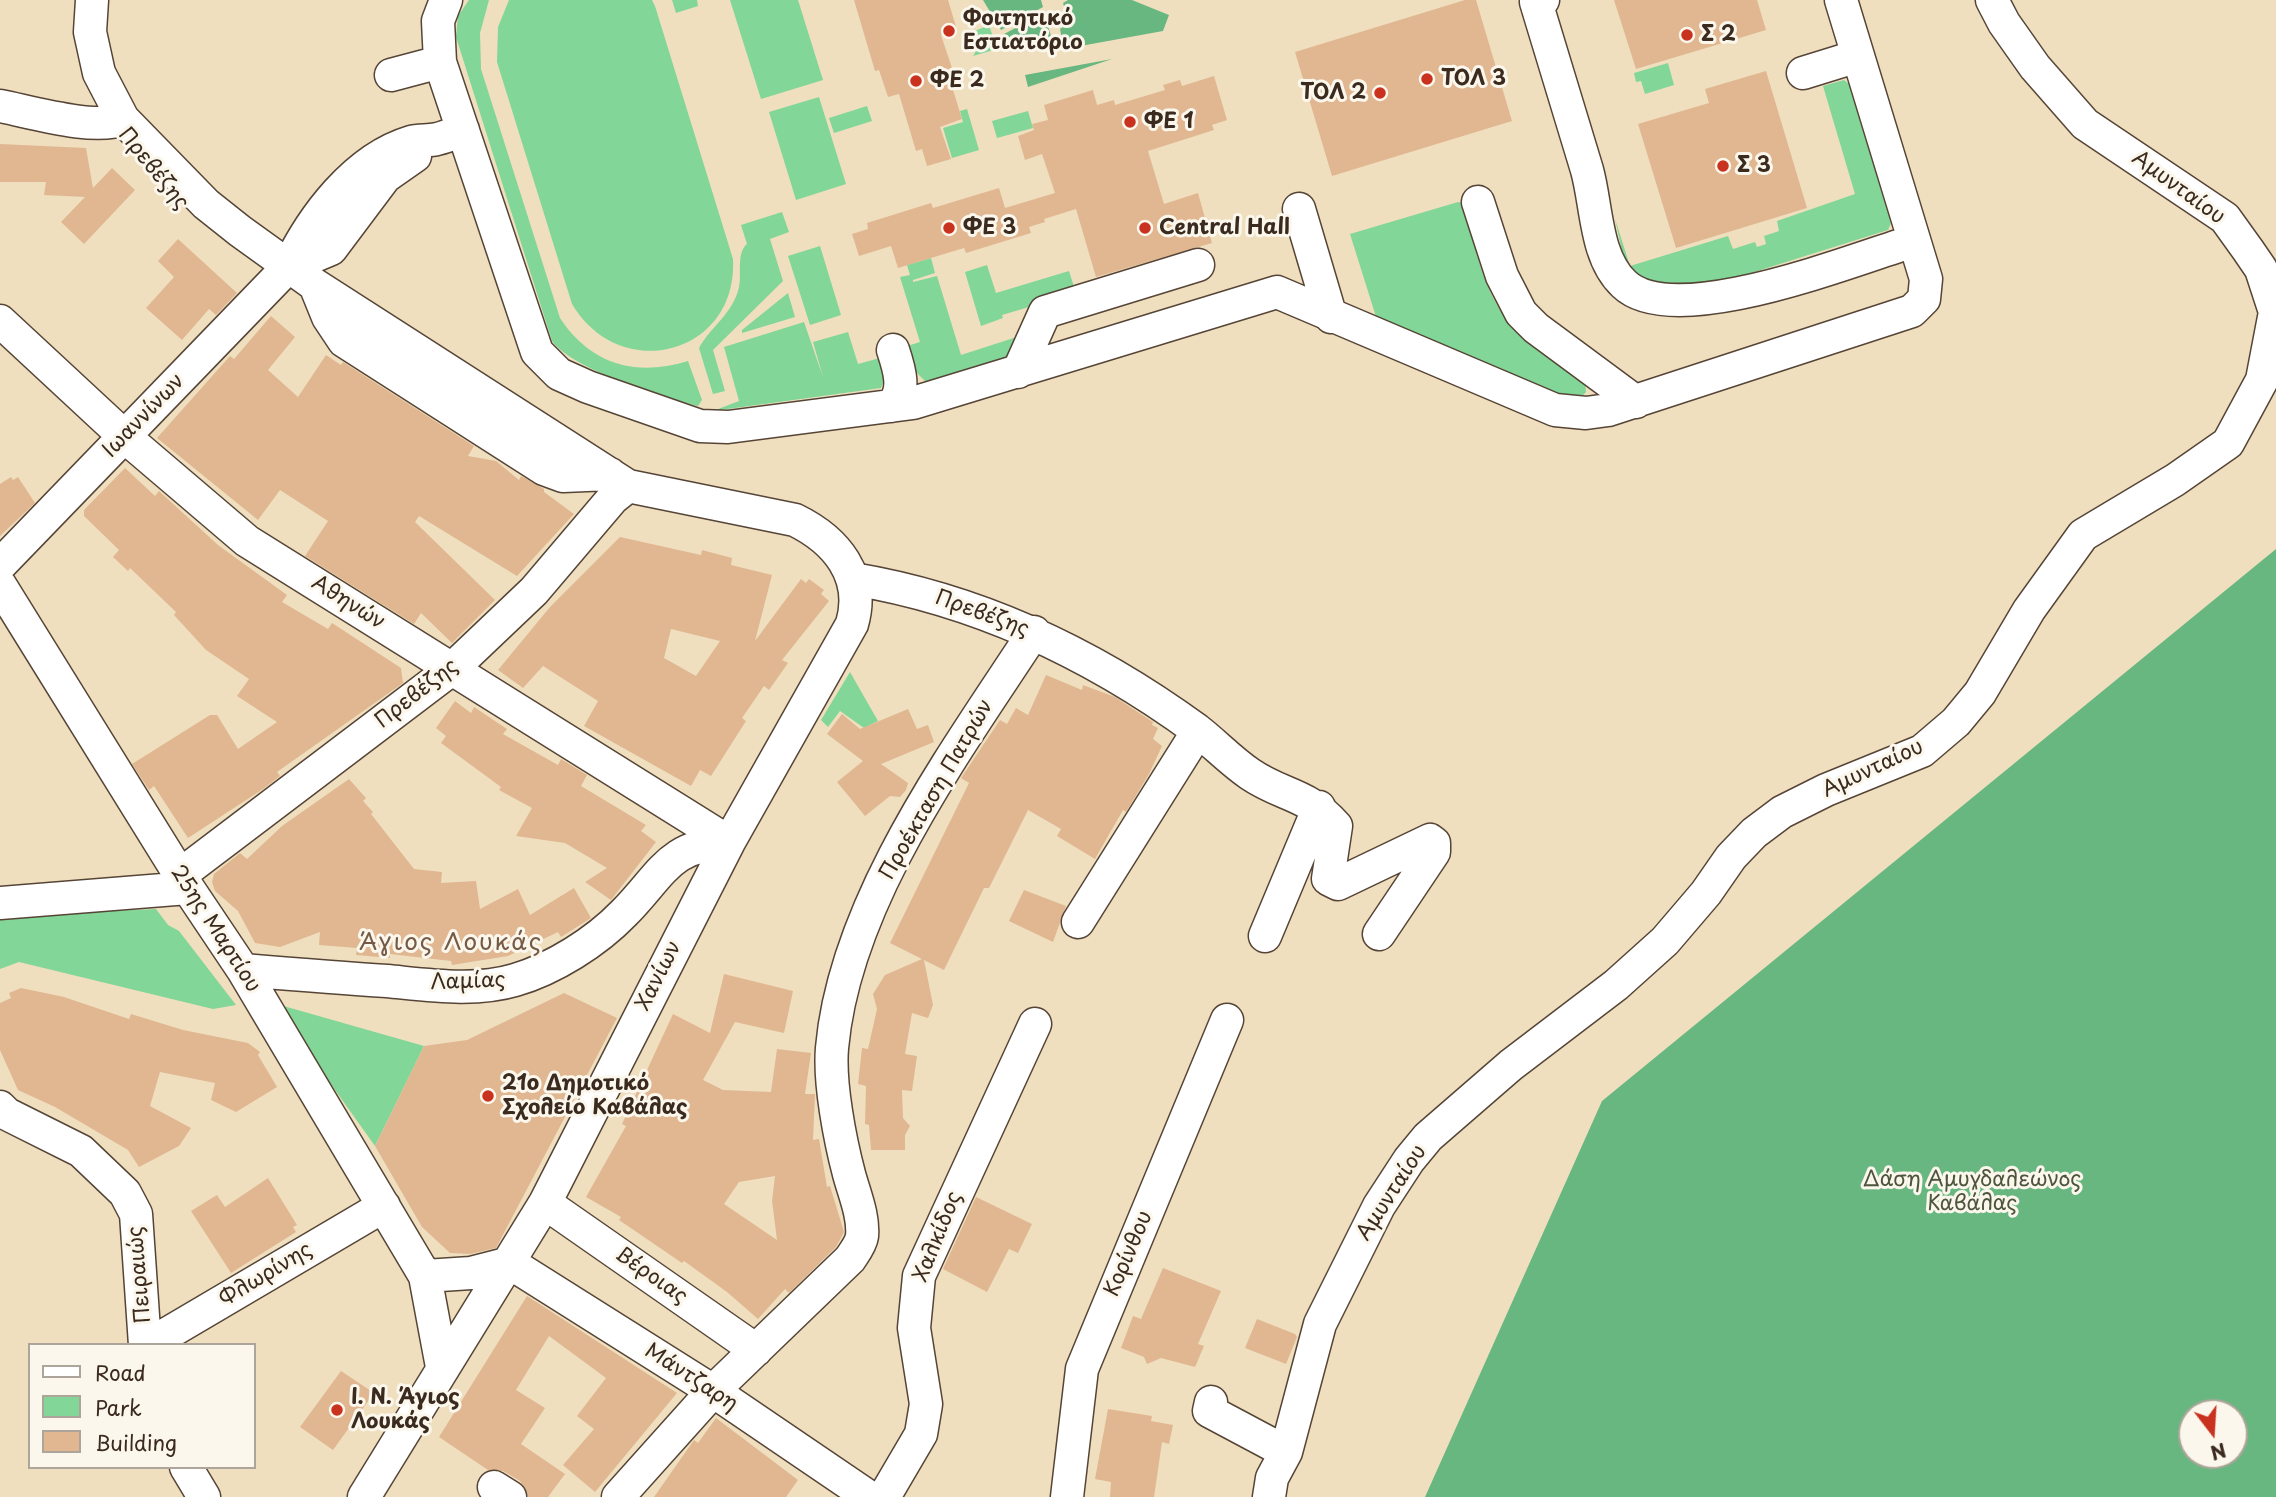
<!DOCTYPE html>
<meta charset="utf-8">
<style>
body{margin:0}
#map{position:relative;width:2276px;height:1497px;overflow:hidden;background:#efdfbf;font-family:"Playpen Sans",sans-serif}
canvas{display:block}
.legend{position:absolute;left:28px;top:1343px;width:228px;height:126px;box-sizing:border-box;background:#fbf7ec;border:2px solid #aea59a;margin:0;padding:9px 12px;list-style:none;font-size:21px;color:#3b2a1e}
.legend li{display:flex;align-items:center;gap:14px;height:35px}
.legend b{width:35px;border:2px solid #aea59a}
.north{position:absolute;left:2178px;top:1399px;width:70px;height:70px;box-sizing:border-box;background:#fbf7ec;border:2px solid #aea59a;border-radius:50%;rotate:163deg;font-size:19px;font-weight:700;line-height:28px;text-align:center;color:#3b2a1e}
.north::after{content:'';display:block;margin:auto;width:24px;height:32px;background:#c8321e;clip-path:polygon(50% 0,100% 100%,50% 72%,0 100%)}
</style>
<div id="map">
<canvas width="2276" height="1497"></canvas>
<ul class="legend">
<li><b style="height:9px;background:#fff"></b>Road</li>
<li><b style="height:19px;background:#82d698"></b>Park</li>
<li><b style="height:19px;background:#e0b791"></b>Building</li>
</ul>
<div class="north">N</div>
</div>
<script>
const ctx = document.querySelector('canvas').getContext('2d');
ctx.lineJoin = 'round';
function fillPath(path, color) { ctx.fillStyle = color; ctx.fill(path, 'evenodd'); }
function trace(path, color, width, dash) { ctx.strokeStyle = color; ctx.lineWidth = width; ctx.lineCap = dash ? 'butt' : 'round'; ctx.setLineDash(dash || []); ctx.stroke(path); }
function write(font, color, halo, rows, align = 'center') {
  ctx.font = font + ' "Playpen Sans",sans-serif'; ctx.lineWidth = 6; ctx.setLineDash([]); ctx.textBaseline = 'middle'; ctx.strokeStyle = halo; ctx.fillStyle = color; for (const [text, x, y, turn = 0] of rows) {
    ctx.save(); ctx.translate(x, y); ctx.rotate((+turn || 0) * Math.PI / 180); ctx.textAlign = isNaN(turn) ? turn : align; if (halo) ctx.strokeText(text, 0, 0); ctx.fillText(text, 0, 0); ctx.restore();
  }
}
const green = new Path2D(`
 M469 0H489L480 33 481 69 560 318C591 365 636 377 688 361L702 400 698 406C663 398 572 369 552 341L456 37 458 16Z
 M509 0H652L655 6 733 259C738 355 620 385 572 304L497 62 498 27Z
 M672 0H697L698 6 676 13Z
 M730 0H798L823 80 761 99Z
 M989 25 997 49 973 56 976 51 970 33Z
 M1668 63 1674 85 1645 94 1641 81 1636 82 1634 73Z
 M1844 80 1849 84 1891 223 1888 230 1713 285 1657 284 1635 274 1624 260 1615 219 1630 266 1728 236 1733 249 1755 242 1757 247 1766 244 1764 236 1779 231 1777 221 1855 194 1823 86Z
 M819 97 846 184 796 200 769 112Z
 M867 106 872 121 834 133 829 118Z
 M967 109 979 150 952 158 943 128 963 122 960 111Z
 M1028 111 1033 128 997 138 992 121Z
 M1458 202 1462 203C1475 242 1483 298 1515 328 1535 348 1562 363 1585 380L1586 392 1579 400H1567L1377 320 1350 234Z
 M782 212 789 232 770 239 783 281 713 350 725 391 713 394 699 348C711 326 733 314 739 287 742 274 736 253 747 244L741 225Z
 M820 246 841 315 810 325 788 256Z
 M931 258 935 273 913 280V282L937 276 961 355 1023 335 1007 359 927 383 915 371 907 346 920 342 900 277 910 275 907 265Z
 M987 265 996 293 1069 271 1076 293 1002 315 1003 318 981 326 965 272Z
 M788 293 795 317 742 333V330Z
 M804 322 823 377 813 342 848 332 858 364 880 358 885 377 881 388 713 411 739 401 724 347Z
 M850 672 878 721 864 728 840 711 828 727 821 720Z
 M156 909 168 925 179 931 236 1005 213 1009 19 962 0 969V916Z
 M273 1003 424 1046 375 1146Z`);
const forest = new Path2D(`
 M983 0H1041L1043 7 1001 30Z
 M1068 0H1132L1169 15 1163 31 1064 49 1060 29 1069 23 1063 3Z
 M1044 13 1055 49H1027L1004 34Z
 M1112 59 1028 87 1025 75Z
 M2276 549V1497H1425L1602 1101ZM2192 1413H2234V1455H2192Z`);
const building = new Path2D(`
 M854 0H948L957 30 941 35 952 68 947 70 962 119 940 127 951 159 927 166 922 149 916 151 899 94 888 97 879 70 875 71Z
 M1465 0H1476L1512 121 1332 176 1295 52Z
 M1614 0H1757L1766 30 1636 69Z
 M1766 71 1807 208 1676 248 1638 124 1709 103 1705 89Z
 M1214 76 1227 120 1212 125 1214 130 1148 151 1164 204 1198 193 1212 243 1096 277 1076 209 1044 219 1045 222 1029 227 1031 233 966 253 964 248 898 268 891 246 859 256 852 234 868 229 867 223 931 203 933 208 999 188 1005 208 1055 193 1042 154 1025 160 1018 136 1034 130 1032 124 1048 120 1044 105 1093 90 1097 105 1114 100 1115 105 1165 90 1163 85 1180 80 1182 86Z
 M0 144 86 148 93 188 112 168 135 190 84 244 61 222 85 197 44 195 46 182H0Z
 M178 239 237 293 216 315 209 309 182 340 146 308 174 277 158 261Z
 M271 316 295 337 268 370 298 397 326 355 341 365 343 362 474 446 468 456 496 461 519 480 521 476 544 489V492L574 514 517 576 419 516 415 522 495 600 452 643 421 613 414 624 305 556 328 521 280 490 258 520 157 438 230 356 234 359Z
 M125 468 155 496 159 491 218 545 287 595 282 602 328 629 332 623 401 668 403 683 277 772 280 776 263 789 188 838 154 786 149 790 132 764 210 715H217L238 749 277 722 237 696 249 679 206 650 174 615 176 612 130 568 128 571 113 557 119 550 84 516V510Z
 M11 477 13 480 18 477 35 503 0 536V484Z
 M620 537 701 555 702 550 732 558 731 565 772 575 755 641 801 579 806 583 809 579 824 590 821 594 829 601 782 660 788 663 769 690 764 686 742 718 746 721 711 776 700 770 691 786 584 726 598 701 543 666 523 688 498 670 550 607ZM671 629 720 641 696 676 664 658Z
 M1046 675 1082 690 1083 685 1115 697 1153 722 1152 725 1158 728 1153 739 1162 746 1149 774 1126 812 1123 810 1095 859 1057 836 1061 829 1028 810 989 888H984L944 970 924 960 933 1005 928 1018 912 1013 905 1054 917 1056 912 1091 902 1090 903 1118 910 1126 905 1135V1150H871L869 1125 865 1124 866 1086 858 1084 862 1048 868 1049 877 1009 873 994 885 975 922 959 890 943 969 783 961 778 1000 720 1007 724 1016 708 1028 715Z
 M455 701 471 713 474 707 507 729 503 734 558 765 561 759 587 775 581 786 646 825 641 831 656 842 611 900 585 882 607 868 565 843 516 836 532 808 499 790 501 787 441 743 446 736 436 728Z
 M908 709 917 729 928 725 934 742 881 764 908 783 906 790 900 797 890 796 865 816 837 782 863 761 827 734 842 714 860 729Z
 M349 779 366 798 363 801 373 812 371 814 414 869 442 872 441 883 476 881 480 909 518 889 530 915 574 888 591 918 561 937 558 932 508 956 452 965 451 961 390 954V958L356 955 357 948 319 945 320 932 280 947 255 943 238 911 215 891 212 882 214 874 240 853 247 859 282 826Z
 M1024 890 1066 906 1053 942 1009 921Z
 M724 974 793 991 784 1033 735 1022 703 1080 723 1090 771 1092 777 1049 811 1053 805 1094H815L813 1140 819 1139 827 1187 830 1186 844 1232 836 1247 789 1293 785 1289 758 1319 727 1292 684 1261 682 1263 619 1220 621 1217 586 1197 626 1126 622 1124 673 1014 710 1033ZM775 1176 772 1201 777 1240 724 1204 739 1182Z
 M21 988 64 997 129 1019 131 1014 183 1030 248 1043 260 1052 258 1055 277 1087 236 1112 211 1100 215 1083 160 1072 150 1106 191 1128 179 1146 139 1167 128 1150 55 1107 18 1090 0 1050V1003L11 998 9 993Z
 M564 993 617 1018 496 1248 470 1254 450 1253 422 1227 375 1146 424 1046 467 1040Z
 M268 1178 297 1225 293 1227 296 1232 231 1273 191 1211 217 1195 225 1207Z
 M976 1197 1032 1224 1018 1253 1009 1249 987 1292 943 1269Z
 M1163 1268 1221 1291 1198 1344 1204 1346 1195 1367 1161 1358 1147 1364 1144 1357 1121 1348 1133 1316 1141 1319Z
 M527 1296 677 1393 595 1492 563 1465 594 1429 577 1416 606 1378 549 1336 516 1390 545 1408 521 1444 565 1474 548 1497H528L520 1481 503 1471 488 1470 439 1437Z
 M1257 1319 1295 1334 1297 1337 1286 1364 1245 1348Z
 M341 1371 374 1393 333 1450 300 1427Z
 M1108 1409 1152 1416 1151 1421 1173 1425 1169 1444 1162 1442 1154 1497H1110L1111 1482 1095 1479Z
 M716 1418 798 1480 786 1497H654L694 1440 698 1443Z`);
const minor = new Path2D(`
 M92 0 90 32 99 73 123 119 206 204 240 231 315 285 628 486 795 520C836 540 866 576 852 624L729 842 545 1203 364 1497
 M446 0 438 21 440 62 537 352 559 374 588 387 700 426 728 427 913 403 1277 292 1555 410 1586 413 1608 410 1912 311 1924 299 1926 279 1841 0
 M1543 0 1536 2C1553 58 1570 114 1587 170 1597 206 1595 257 1624 284 1674 332 1854 259 1914 241
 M1803 73 1858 56
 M391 75 440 62
 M0 106C31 112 95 131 123 119
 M1478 202 1502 276 1521 313 1536 328 1636 402
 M1299 209 1331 317
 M288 267 331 249 385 177 415 156
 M315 285 328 317 344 341 544 469 563 476 610 474
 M0 321 125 437 247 541 729 842
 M1018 372 1045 312 1198 265
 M891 406C907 392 899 368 893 350
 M0 565 288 267C312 217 355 159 411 142 419 140 429 141 437 139 446 137 455 133 463 130
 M853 579C980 600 1093 654 1197 730 1215 744 1231 761 1250 774 1282 796 1307 793 1336 826L1328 879 1338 884 1430 840 1434 843V852L1379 934
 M0 585 188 888 243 970 425 1276 442 1367
 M180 875 453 668 534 591 613 498 628 486
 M0 903 188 888
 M1078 922 1198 731
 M1265 936 1319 807
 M243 970C291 974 339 978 387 981 429 985 475 992 515 980 553 969 596 942 624 913 662 875 668 845 729 842
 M0 1107 7 1114 81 1151 125 1193 136 1214 145 1345
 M545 1203 756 1350
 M425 1276 471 1273 510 1263 713 1391 869 1497
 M148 1345 384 1206
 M1211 1402 1209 1411 1286 1452
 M186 1467 204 1497
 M494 1487 510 1497
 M618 1497 713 1391 850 1259C854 1253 861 1244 862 1236 864 1216 854 1193 849 1174 840 1140 829 1083 832 1048 845 901 955 753 1034 632
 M884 1497 921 1434 926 1404 914 1328 919 1276 1035 1024
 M1067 1497 1082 1369 1227 1020
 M1269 1497 1272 1478 1286 1452 1320 1324 1379 1206 1409 1160 1428 1137 1511 1065 1616 985 1665 941 1706 893 1731 857 1754 833 1782 812 1826 790 1922 751 1956 722 1980 693 2029 610 2083 535 2175 480 2228 443 2262 380 2275 312 2261 269 2248 250 2225 218 2085 124 2035 67 2004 23 1992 0`);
const markers = [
 [949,31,7,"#c8321e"],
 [1687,35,7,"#c8321e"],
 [1427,79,7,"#c8321e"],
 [916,81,7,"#c8321e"],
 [1380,93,7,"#c8321e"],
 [1130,122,7,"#c8321e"],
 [1723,166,7,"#c8321e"],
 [949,228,7,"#c8321e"],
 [1145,228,7,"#c8321e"],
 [488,1096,7,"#c8321e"],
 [337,1410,7,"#c8321e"]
];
const poiNames = [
 ["Φοιτητικό",963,19],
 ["Εστιατόριο",963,43],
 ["Σ 2",1701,35],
 ["ΤΟΛ 3",1441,79],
 ["ΦΕ 2",930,81],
 ["ΤΟΛ 2",1366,93,"right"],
 ["ΦΕ 1",1144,122],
 ["Σ 3",1737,166],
 ["ΦΕ 3",963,228],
 ["Central Hall",1159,228],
 ["21ο Δημοτικό",502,1084],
 ["Σχολείο Καβάλας",502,1108],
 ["Ι. Ν. Άγιος",351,1398],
 ["Λουκάς",351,1422]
];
const streetNames = [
 ["Πρεβέζης",153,169,51],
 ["Αμυνταίου",2178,188,36],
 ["Ιωαννίνων",144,416,-46],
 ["Αθηνών",348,603,32],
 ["Πρεβέζης",982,614,20],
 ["Πρεβέζης",417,694,-38],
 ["Αμυνταίου",1873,769,-25],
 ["Προέκταση Πατρών",937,790,-60],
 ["25ης Μαρτίου",215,929,57],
 ["Χανίων",659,976,-63],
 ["Λαμίας",468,982,-2],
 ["Αμυνταίου",1392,1193,-57],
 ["Χαλκίδος",938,1237,-68],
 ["Κορίνθου",1129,1254,-67],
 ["Πειραιώς",140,1275,-95],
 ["Φλωρίνης",266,1275,-31],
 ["Βέροιας",651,1276,35],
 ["Μάντζαρη",691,1378,33]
];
const parkNames = [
 ["Δάση Αμυγδαλεώνος",1972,1180],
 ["Καβάλας",1972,1204]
];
const quarterNames = [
 ["Άγιος Λουκάς",451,943]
];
fillPath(green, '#82d698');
fillPath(forest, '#69b780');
fillPath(building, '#e0b791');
trace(minor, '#564536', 35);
trace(minor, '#fff', 32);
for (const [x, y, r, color] of markers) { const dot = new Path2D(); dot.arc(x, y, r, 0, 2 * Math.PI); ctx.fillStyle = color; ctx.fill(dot); trace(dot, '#fbf7ec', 2.5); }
write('bold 21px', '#3b2a1e', '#fbf7ec', poiNames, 'left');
write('21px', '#3b2a1e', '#fbf7ec', streetNames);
write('21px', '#4d553c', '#fbf7ec', parkNames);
ctx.letterSpacing = '2px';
write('24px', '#755b46', '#fbf7ec', quarterNames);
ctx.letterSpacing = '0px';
</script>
